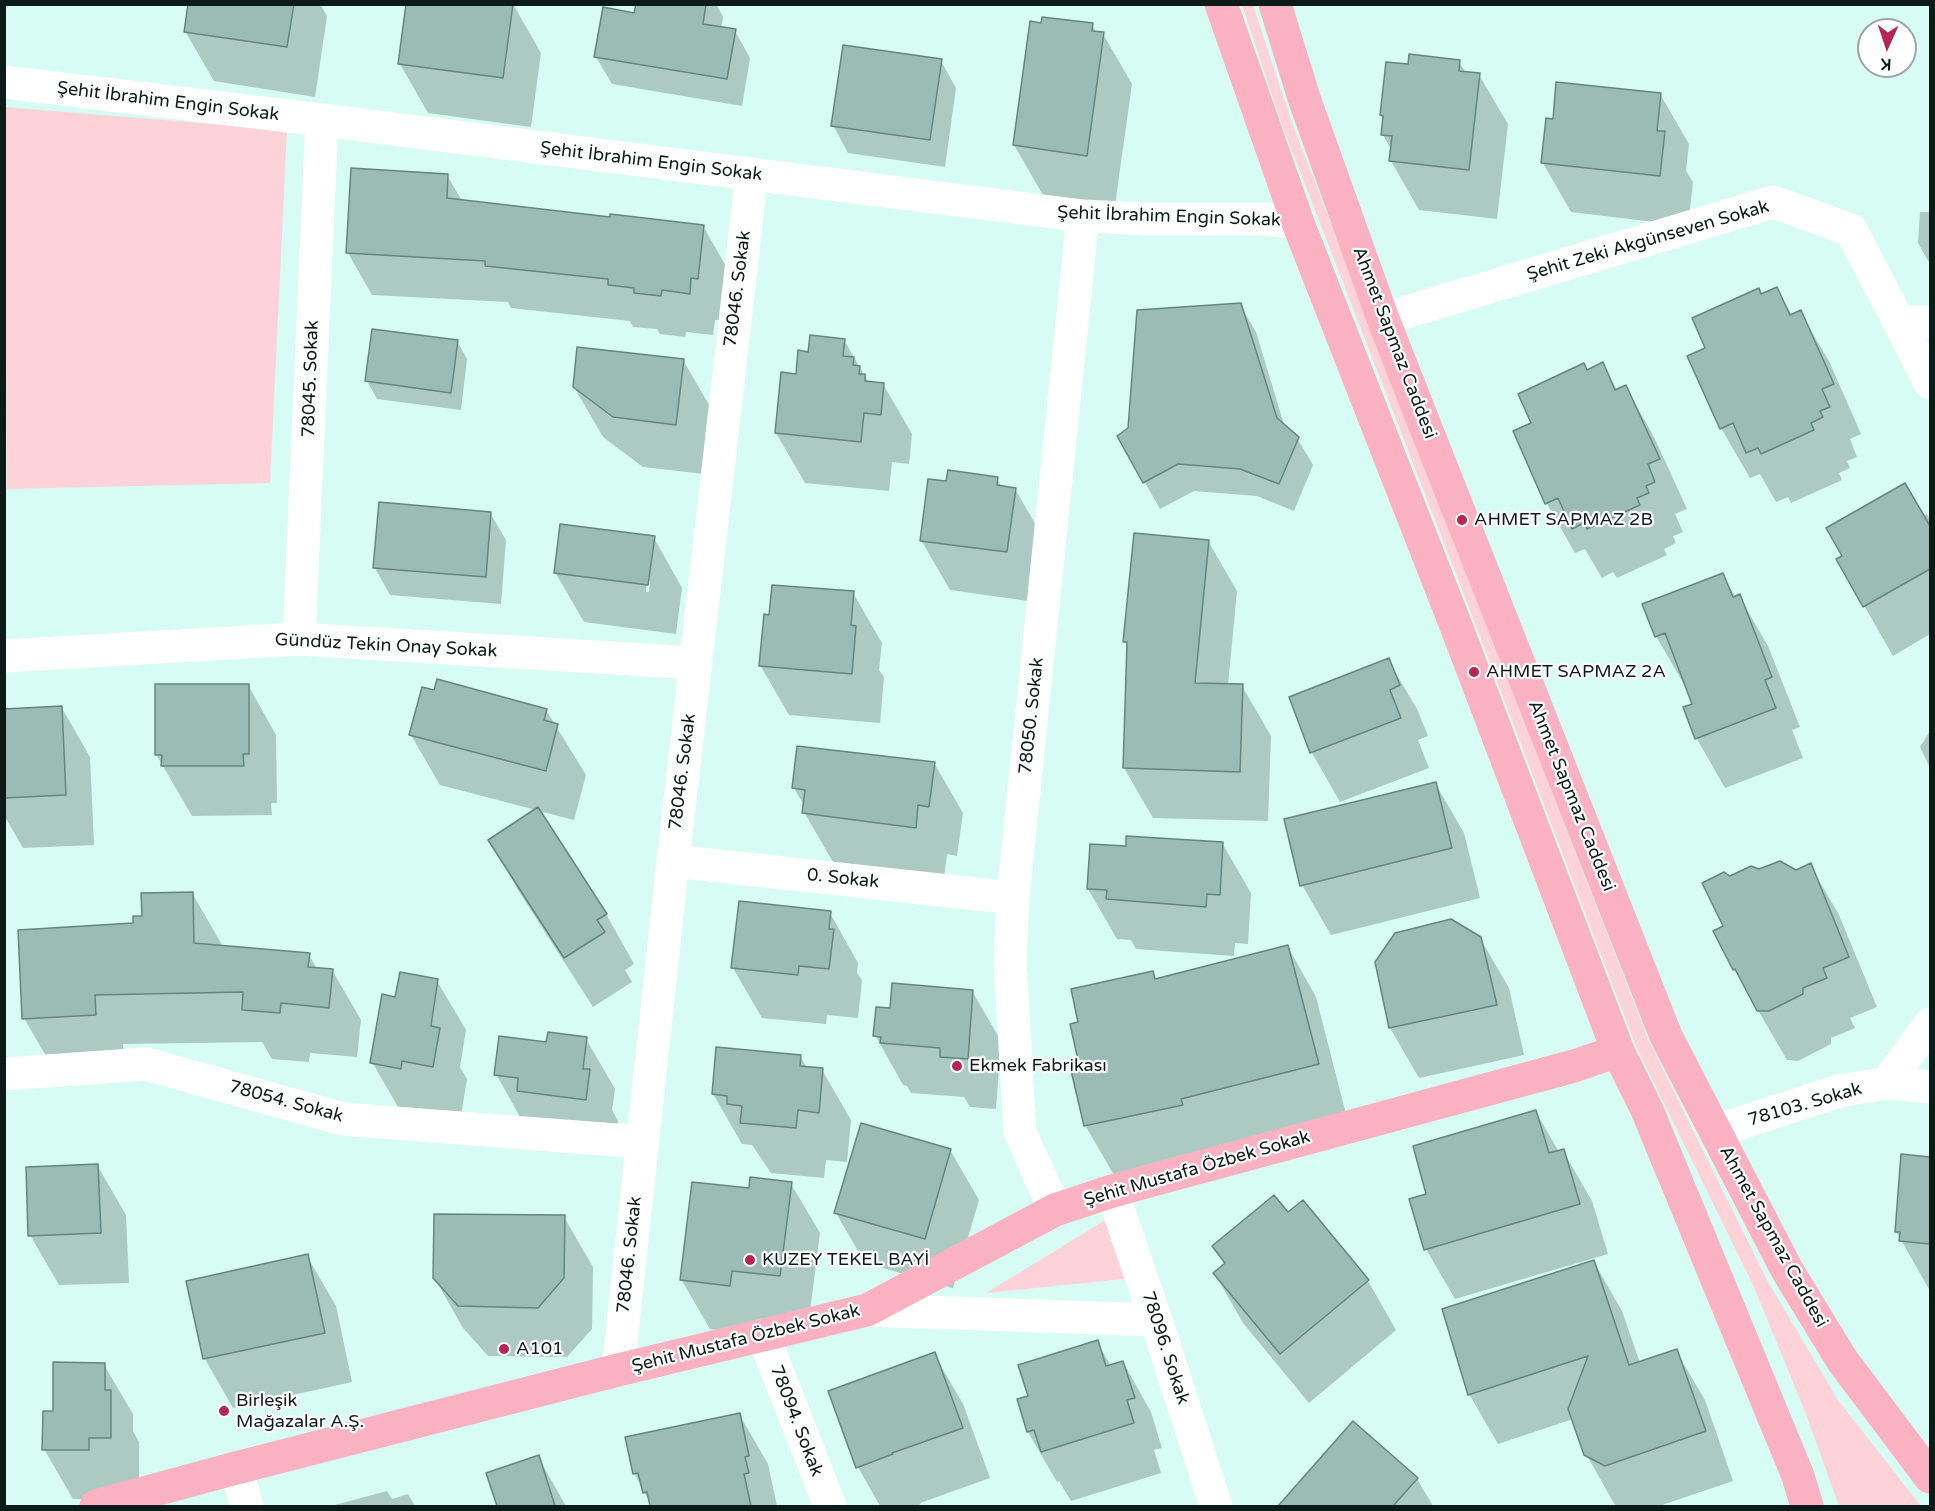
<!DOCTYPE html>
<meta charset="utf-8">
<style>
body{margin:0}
#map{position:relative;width:1935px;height:1511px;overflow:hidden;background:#d7fcf3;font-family:"Varela Round",sans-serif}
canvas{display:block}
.frame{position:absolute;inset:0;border:6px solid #0d1b18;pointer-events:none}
.north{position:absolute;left:1857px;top:18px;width:60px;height:60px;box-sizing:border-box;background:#fff;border:2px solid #9ea4a3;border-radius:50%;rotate:183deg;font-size:16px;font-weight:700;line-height:24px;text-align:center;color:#0d1b18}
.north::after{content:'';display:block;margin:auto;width:21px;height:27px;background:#b52655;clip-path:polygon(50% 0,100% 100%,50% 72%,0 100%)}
</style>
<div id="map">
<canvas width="1935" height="1511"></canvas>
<div class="frame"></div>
<div class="north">K</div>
</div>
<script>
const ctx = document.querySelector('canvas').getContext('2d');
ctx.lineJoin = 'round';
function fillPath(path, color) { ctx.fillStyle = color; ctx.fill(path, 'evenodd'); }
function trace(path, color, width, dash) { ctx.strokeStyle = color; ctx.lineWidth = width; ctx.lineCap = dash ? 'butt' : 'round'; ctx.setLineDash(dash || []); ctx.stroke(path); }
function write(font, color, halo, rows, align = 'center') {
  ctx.font = font + ' "Varela Round",sans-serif'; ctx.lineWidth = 4.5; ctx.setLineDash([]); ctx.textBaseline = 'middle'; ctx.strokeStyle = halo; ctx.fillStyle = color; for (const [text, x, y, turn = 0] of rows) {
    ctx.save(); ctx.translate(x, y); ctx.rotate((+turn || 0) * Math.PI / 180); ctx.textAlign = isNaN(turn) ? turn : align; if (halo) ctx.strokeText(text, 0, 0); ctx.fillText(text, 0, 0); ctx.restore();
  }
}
const green = new Path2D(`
 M1242 5H1253L1292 123 1648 1039 1767 1280 1838 1400 1921 1506H1839L1806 1414 1753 1285 1635 1044 1470 610 1282 125Z
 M4 107 287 130 270 483 7 489Z
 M1107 1219 1134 1278 986 1293Z`);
const shadow = new Path2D(`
 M189 4H320L327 16 315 97 214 81 185 31Z
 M513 4 541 53 531 127 428 113 400 64Z
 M637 4H716L723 17 721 29 735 31 750 58 742 106 612 84 596 57 636 14Z
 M1043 24 1092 25 1097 33 1103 34 1132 84 1115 205 1043 195 1014 145Z
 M941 61 956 88 945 167 848 153 833 125Z
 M1459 62 1466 73 1479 75 1508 124 1497 219 1419 210 1391 161 1392 151 1383 135 1384 119 1382 115Z
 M1660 94 1689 144 1686 171 1693 182 1688 226 1571 212 1543 163 1554 121Z
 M447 175 462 201 611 218 703 226 727 268 721 320H715L713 335 686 332 685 337 660 334 657 329 633 327 630 321 511 308 508 302 372 295 348 253Z
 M1930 206V264L1918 243 1920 212H1930Z
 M1777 289 1792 315 1800 312 1829 361 1861 434 1850 439 1857 457 1847 461 1850 468 1839 473 1842 480 1791 503 1788 497 1776 502 1760 474 1750 478 1721 428 1707 349 1761 296Z
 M1240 305 1256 332 1285 428 1297 438 1313 465 1294 511 1257 496 1194 491 1160 509 1119 437 1130 429Z
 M844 340 869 383 883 384 912 434 909 464 892 462 889 491 805 483 776 433 810 353Z
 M457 341 467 359 461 410 377 399 367 381Z
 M683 360 712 410 704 474 643 467 603 437 574 387Z
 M1602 364 1618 391 1626 387 1654 437 1687 509 1675 514 1683 532 1673 536 1676 543 1664 549 1667 555 1617 578 1613 572 1602 578 1585 549 1575 553 1547 504 1515 432 1533 424 1587 371Z
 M997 478 1002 488 1015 489 1044 539 1035 602 950 590 921 540 947 483Z
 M490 513 506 540 501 604 390 595 375 568Z
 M1927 514 1930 520V634L1893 656 1838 560Z
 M654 538 682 588 676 634 584 622 555 572ZM647 581H650L649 592H646Z
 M1208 541 1237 591 1228 685 1242 686 1271 736 1268 821 1153 818 1124 768 1128 649 1125 642Z
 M1722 574 1736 598 1739 596 1768 646 1800 727 1792 730 1803 758 1725 788 1697 739 1685 708 1694 705 1687 685 1685 686 1656 636Z
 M853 593 882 643 879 670 884 677 880 723 789 715 760 665Z
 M1388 660 1417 709 1428 736 1418 740 1429 768 1340 802 1312 753 1291 698Z
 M248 685 276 735 277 803H271L272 815 192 816 156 754Z
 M62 708 90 757 94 845 23 848 4 815V710Z
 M546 710 586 775 574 820 539 811 606 914 634 964 625 970 632 982 593 1007 518 890 490 840 536 810 440 785 411 735Z
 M1930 731V768L1920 747Z
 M934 763 963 813 957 856 947 854 944 877 833 862 804 812 805 807 794 788Z
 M1435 783 1464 833 1480 898 1331 935 1302 885Z
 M1222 843 1251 893 1248 944 1235 943 1234 956 1136 949 1131 940 1117 939 1088 889 1091 846 1127 848Z
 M1810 865 1839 915 1877 1007 1850 1018 1855 1028 1831 1038V1044L1798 1061 1787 1060 1734 969 1715 931 1725 927 1730 877 1796 871Z
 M192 893 221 943V947L309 955 317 969 332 970 361 1020 357 1057 310 1053 309 1062 272 1059 262 1042 123 1044 124 1065 53 1068 24 1018 144 917Z
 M830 913 858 963 857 973 862 980 858 1018 827 1015 826 1024 762 1018 733 968Z
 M1480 938 1509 988 1524 1055 1419 1078 1390 1028 1376 963Z
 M1288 947 1316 997 1346 1114 1114 1175 1085 1125 1079 1061 1080 1024 1153 973 1157 980Z
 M437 981 466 1030 460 1067 467 1079 461 1116 401 1112 372 1062 397 999Z
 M972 991 1001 1041 996 1109 970 1107 964 1097 911 1093 907 1086 903 1085 875 1035 891 1009Z
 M586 1039 615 1089 612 1110 618 1121 614 1149 524 1124 496 1074 548 1044Z
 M800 1056 807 1068 822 1070 851 1120 847 1162 826 1160 824 1178 771 1173 752 1145 742 1144 713 1094Z
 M1536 1112 1559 1152 1563 1151 1592 1201 1608 1254 1455 1299 1426 1249 1428 1195Z
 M950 1150 979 1200 953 1288 865 1263 836 1213Z
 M1903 1156 1930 1159V1291L1896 1231Z
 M97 1165 126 1215 129 1283 59 1285 30 1235Z
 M791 1184 820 1233 808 1326 759 1335 710 1329 681 1279 750 1190Z
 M1287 1215 1368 1281 1396 1330 1309 1403 1243 1323 1215 1274 1225 1265 1214 1247Z
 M564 1217 593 1267 592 1329 567 1357 488 1356 463 1328 434 1277Z
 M307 1256 336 1306 352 1382 233 1408 205 1359Z
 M1594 1262 1622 1311 1640 1363 1676 1351 1705 1400 1733 1481 1659 1506H1618L1615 1505 1586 1454 1573 1419 1498 1444 1469 1394Z
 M1097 1342 1111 1366 1123 1362 1151 1412 1162 1448 1154 1450 1161 1473 1071 1501 1059 1481 1057 1482 1028 1432 1019 1400 1030 1397Z
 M934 1354 963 1404 990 1478 920 1503 921 1504 915 1506H880L858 1467Z
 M104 1365 133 1414V1431L139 1442V1487L117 1499H73L44 1449 54 1413Z
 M739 1414 768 1464 777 1506H652L634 1473Z
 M538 1457 566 1506H492L498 1505Z
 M1417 1479 1433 1506H1290L1286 1500Z
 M387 1491 392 1499 408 1494 415 1506H331Z`);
const building = new Path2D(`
 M188 4H294L287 47 184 32Z
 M406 4H513L503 78 398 64Z
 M636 4H706L703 24 736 29 727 79 594 57 603 7 634 13Z
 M1042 17 1093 23 1092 31 1104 32 1087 156 1013 145 1030 21 1041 23Z
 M843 45 942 59 930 140 831 126Z
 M1409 54 1460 60 1459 71 1480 73 1469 170 1389 161 1392 136 1381 135 1383 116 1380 115 1386 62 1408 64Z
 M1556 82 1661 93 1657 131H1665L1660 176 1541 163 1546 118 1553 119Z
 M351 168 448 174 447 198 610 217V214L704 225 698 279 691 278 690 294 662 290 661 296 634 293V288L608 285V279L485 266V261L346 253Z
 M1777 287 1790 315 1801 310 1834 384 1822 389 1830 407 1820 411 1823 417 1811 423 1814 430 1761 454 1758 448 1746 453 1733 423 1720 429 1687 356 1705 348 1692 318 1759 288 1761 294Z
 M1241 303 1277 418 1299 437 1279 484 1240 469 1178 464 1143 483 1117 436 1128 428 1137 310Z
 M372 329 458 340 451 393 365 381Z
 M810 335 845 339 843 356 854 357 853 365 860 366 859 374H865V381L884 383 881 415 864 413 861 442 775 433 781 372 796 374 798 350 808 352Z
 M577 347 684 359 676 425 613 417 573 387Z
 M1603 362 1615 390 1626 385 1660 459 1648 464 1655 482 1646 486 1649 493 1637 498 1640 505 1587 529 1584 523 1572 529 1558 498 1545 504 1513 431 1531 423 1518 394 1584 363 1587 370Z
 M948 470 998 477 997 485 1016 488 1007 552 920 541 928 479 946 481Z
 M1905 483 1930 526V569L1863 607 1836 559 1842 556 1826 528Z
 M379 502 491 512 486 577 373 568Z
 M560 524 655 536 648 585 554 573Z
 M1134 533 1209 540 1195 683 1243 684 1240 772 1123 768 1127 642H1123Z
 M1723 573 1733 597 1740 594 1772 677 1765 680 1776 708 1695 739 1683 707 1692 704 1665 633 1655 637 1642 604Z
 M772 585 854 591 851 625 856 626 852 674 759 666 764 614 769 615Z
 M1389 658 1400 685 1390 690 1401 718 1310 753 1289 697Z
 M437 679 547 709 544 720 558 724 546 771 409 735 422 687 434 690Z
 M155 684H249V754H243L244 766H161L162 755H155Z
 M62 706 66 795 4 798V709Z
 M797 746 935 762 929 807 918 805 916 828 802 813 805 790 792 788Z
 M1436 782 1452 848 1300 886 1284 819Z
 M538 807 607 914 597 920 605 932 564 958 488 840Z
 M1126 836 1223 842 1220 895 1207 894 1206 907 1106 899 1107 890 1087 889 1090 844 1126 846Z
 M1780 861 1796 870 1811 863 1849 957 1823 968 1827 978 1803 988V994L1769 1011H1757L1735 969 1733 970 1713 931 1723 926 1702 883 1724 872 1730 876 1751 866 1759 869Z
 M193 892 194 943 310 953 308 967 333 969 329 1008 281 1003 280 1013 242 1010 243 992 95 995 96 1015 22 1019 18 930 133 923V916H142L141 893Z
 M739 901 831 911 829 929H834L829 969 799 966 798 975 731 968Z
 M1451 919 1481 937 1497 1005 1389 1028 1375 962 1395 933Z
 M1288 945 1319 1064 1181 1099 1183 1105 1084 1126 1069 1062 1078 1060 1070 1024 1078 1022 1071 989 1153 971 1155 979Z
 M400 972 438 979 431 1026 440 1028 433 1067 402 1061 401 1069 370 1063 382 994 395 997Z
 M892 983 973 990 968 1059 940 1057V1048L880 1043 881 1037 873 1036 876 1007 890 1008Z
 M548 1032 587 1037 583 1069H590L586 1100 517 1091 518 1078 494 1075 499 1036 546 1042Z
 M716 1047 801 1055 800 1066 823 1068 819 1113 798 1110 796 1128 740 1123 742 1106 727 1104V1096L712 1094Z
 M1536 1110 1549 1153 1564 1149 1580 1204 1424 1250 1409 1199 1426 1194 1413 1146Z
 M861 1123 951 1149 925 1239 834 1213Z
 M1901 1154 1930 1157V1244L1899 1241 1900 1232H1895Z
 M98 1164 101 1233 28 1236 26 1167Z
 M750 1177 792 1182 780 1276 732 1271 730 1286 680 1280 692 1182 749 1188Z
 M1274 1195 1288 1212 1303 1200 1369 1280 1280 1354 1213 1273 1225 1263 1212 1246Z
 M434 1214 565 1215 564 1278 538 1308 458 1306 433 1278Z
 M308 1254 325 1333 203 1359 186 1281Z
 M1594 1260 1629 1365 1677 1349 1706 1431 1605 1466 1584 1455 1568 1409 1588 1356 1468 1395 1442 1309Z
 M1098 1340 1106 1366 1123 1361 1135 1398 1127 1400 1134 1423 1041 1452 1034 1430 1027 1432 1017 1399 1028 1396 1018 1365Z
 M935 1352 963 1428 892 1453 893 1454 856 1468 828 1391Z
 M53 1362 105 1363V1390H111V1438H89V1450H42L43 1411H53Z
 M740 1413 749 1456 745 1457 749 1473 744 1474 751 1506H650L647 1492 643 1493 638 1473 633 1474 625 1437Z
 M1353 1421 1418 1478 1393 1506H1278Z
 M539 1455 555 1506H497L486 1473Z`);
const minor = new Path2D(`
 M4 82 322 120 1083 216 1146 219H1264L1298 223
 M1383 319 1773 202 1851 230 1899 322H1930
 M1899 322 1930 383
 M299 639 322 120
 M4 656 299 639 696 663
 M673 861 1013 898
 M4 1074 146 1064 343 1119 642 1142
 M1887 1083 1930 1024
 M1716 1131 1839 1091 1887 1083 1930 1087
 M1112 1191 1156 1320 1216 1506
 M1055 1210 1020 1132 1010 962 1013 898 1083 216
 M867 1310 1156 1320
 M763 1335 830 1506
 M618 1370 673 861 752 174
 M236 1468 247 1506`);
const major = new Path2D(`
 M1221 4 1298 223 1456 626 1618 1051 1647 1110 1798 1476 1807 1506
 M1275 4 1304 98 1383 319 1666 1036 1787 1270 1842 1360 1930 1477
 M96 1506 236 1468 618 1370 867 1310 1055 1210 1112 1191 1574 1066 1618 1051`);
const markers = [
 [1462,520,6,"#b52655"],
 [1474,672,6,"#b52655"],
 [957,1066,6,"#b52655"],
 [750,1260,6,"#b52655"],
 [504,1349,6,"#b52655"],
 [224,1411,6,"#b52655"]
];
const streetNames = [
 ["Şehit İbrahim Engin Sokak",168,102,7],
 ["Şehit İbrahim Engin Sokak",651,162,7],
 ["Şehit İbrahim Engin Sokak",1169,217,2],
 ["Şehit Zeki Akgünseven Sokak",1648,241,-16],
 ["78046. Sokak",738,289,-83],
 ["Ahmet Sapmaz Caddesi",1394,343,69],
 ["78045. Sokak",311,379,-88],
 ["Gündüz Tekin Onay Sokak",386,646,3],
 ["78050. Sokak",1032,716,-84],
 ["78046. Sokak",683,772,-83],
 ["Ahmet Sapmaz Caddesi",1571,796,68],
 ["0. Sokak",843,879,6],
 ["78054. Sokak",286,1102,15],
 ["78103. Sokak",1805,1105,-16],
 ["Şehit Mustafa Özbek Sokak",1197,1169,-16],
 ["Ahmet Sapmaz Caddesi",1773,1237,61],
 ["78046. Sokak",630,1255,-84],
 ["Şehit Mustafa Özbek Sokak",746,1339,-14],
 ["78096. Sokak",1165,1348,72],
 ["78094. Sokak",796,1421,69]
];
const poiNames = [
 ["AHMET SAPMAZ 2B",1474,520],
 ["AHMET SAPMAZ 2A",1486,672],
 ["Ekmek Fabrikası",969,1066],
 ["KUZEY TEKEL BAYİ",762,1260],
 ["A101",516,1349],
 ["Birleşik",236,1401],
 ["Mağazalar A.Ş.",236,1422]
];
fillPath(green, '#fdd3d9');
fillPath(shadow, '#0003');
fillPath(building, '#9abcb4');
trace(building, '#65867f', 1.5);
trace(minor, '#fff', 33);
trace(major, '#fab2c2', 33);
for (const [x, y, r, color] of markers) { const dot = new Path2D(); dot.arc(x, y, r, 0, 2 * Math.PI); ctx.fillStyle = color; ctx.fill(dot); trace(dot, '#fff', 2); }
write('18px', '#0d1b18', '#fff', streetNames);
write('18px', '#0d1b18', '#fff', poiNames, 'left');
</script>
